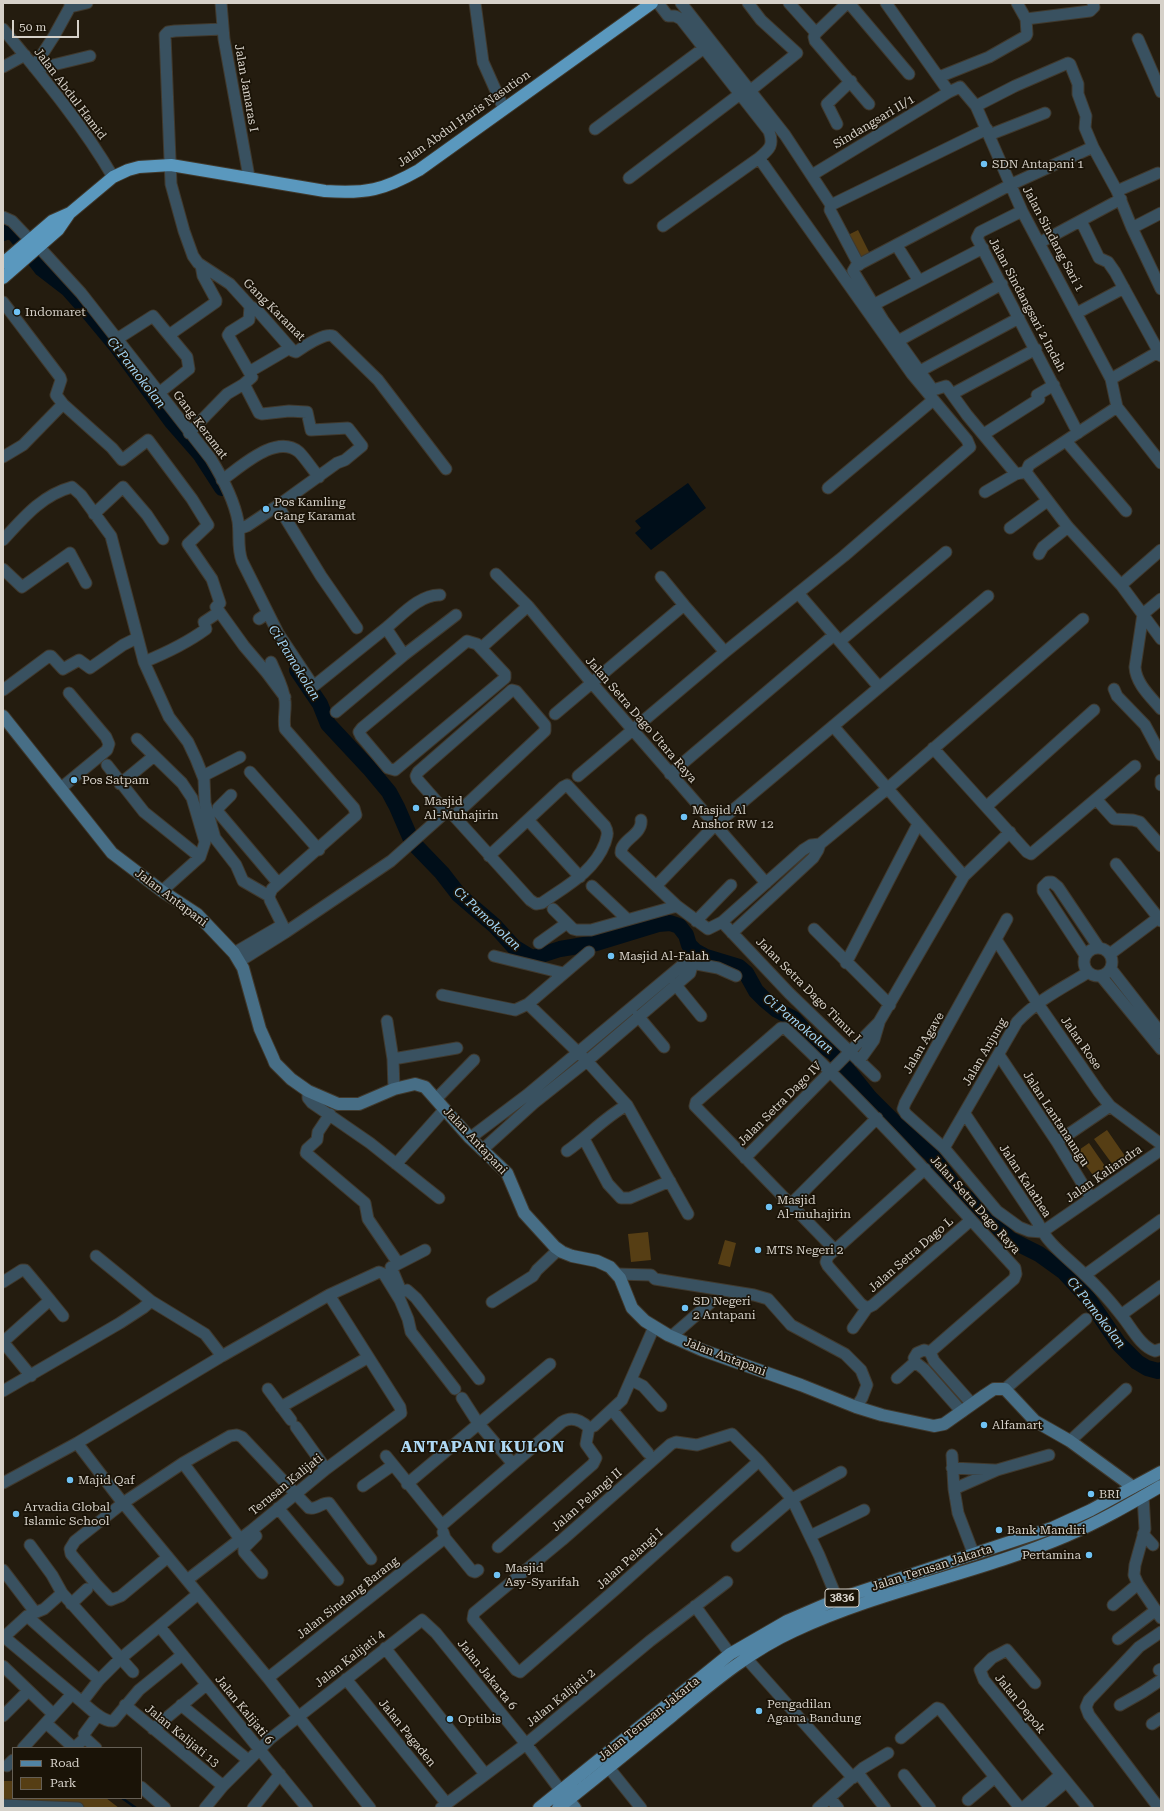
<!DOCTYPE html>
<style>
body{margin:0}
#map{position:relative;width:1164px;height:1811px;overflow:hidden;background:#241c0f;font-family:"Roboto Serif",serif}
canvas{display:block}
.frame{position:absolute;inset:0;border:4px solid #d6d1c9;pointer-events:none}
.legend{position:absolute;left:12px;top:1747px;width:130px;height:52px;box-sizing:border-box;background:#1a1307;border:1px solid #655f55;margin:0;padding:5px 7px;list-style:none;font-size:12px;color:#d6d1c9}
.legend li{display:flex;align-items:center;gap:8px;height:20px}
.legend b{width:20px;border:1px solid #655f55}
.scale{position:absolute;left:12px;top:20px;width:67px;height:18px;box-sizing:border-box;border:2px solid #d6d1c9;border-top:0;padding-left:5px;font-size:12px;line-height:14px;white-space:nowrap;color:#d6d1c9;-webkit-text-stroke:3px #1a1307;paint-order:stroke}
</style>
<div id="map">
<canvas width="1164" height="1811"></canvas>
<div class="frame"></div>
<ul class="legend">
<li><b style="height:5px;background:#5184a4"></b>Road</li>
<li><b style="height:11px;background:#563e14"></b>Park</li>
</ul>
<div class="scale">50 m</div>
</div>
<script>
const ctx = document.querySelector('canvas').getContext('2d');
ctx.lineJoin = 'round';
function fillPath(path, color) { ctx.fillStyle = color; ctx.fill(path, 'evenodd'); }
function trace(path, color, width, dash) { ctx.strokeStyle = color; ctx.lineWidth = width; ctx.lineCap = dash ? 'butt' : 'round'; ctx.setLineDash(dash || []); ctx.stroke(path); }
function write(font, color, halo, rows, align = 'center') {
  ctx.font = font + ' "Roboto Serif",serif'; ctx.lineWidth = 3.5; ctx.setLineDash([]); ctx.textBaseline = 'middle'; ctx.strokeStyle = halo; ctx.fillStyle = color; for (const [text, x, y, turn = 0] of rows) {
    ctx.save(); ctx.translate(x, y); ctx.rotate((+turn || 0) * Math.PI / 180); ctx.textAlign = isNaN(turn) ? turn : align; if (halo) ctx.strokeText(text, 0, 0); ctx.fillText(text, 0, 0); ctx.restore();
  }
}
const green = new Path2D(`
 M858 230 871 256 859 262 846 236Z
 M1107 1130 1125 1156 1113 1165 1094 1139Z
 M1089 1143 1107 1169 1095 1178 1076 1152Z
 M648 1232 651 1260 631 1262 628 1234Z
 M725 1240 736 1243 730 1267 718 1264Z
 M3 1781H13V1798H106L119 1808H3Z`);
const water = new Path2D(`
 M688 483 706 508 651 550 635 533 641 528 635 521Z`);
const stream = new Path2D(`
 M3 226 8 231
 M3 1770H13
 M122 1798 136 1808`);
const river = new Path2D(`
 M3 233 8 231 15 234 42 269 68 289 84 307 118 348 172 422 200 454 222 488
 M297 670 320 704 328 724 369 768 389 792 397 807 410 837 416 846 442 873 459 895 495 926 514 947 532 958 560 949 596 943 658 924 670 923 679 926 686 935 689 945 695 951 706 957 739 967 746 973 756 991 765 1000 777 1010 794 1019 812 1039 834 1053 870 1098 895 1123 931 1154 957 1190 983 1211 1009 1239 1039 1254 1064 1272 1087 1297 1119 1344 1137 1362 1147 1368 1158 1371 1161 1370`);
const street = new Path2D(`
 M221 3 224 39 249 177
 M475 3 483 62 504 109
 M658 3 668 16H675L681 19 769 131C774 145 770 149 759 158L663 226
 M681 3 785 135 831 205 830 210 859 265
 M748 3 761 20 797 53 751 90
 M789 3 816 33 814 37 815 41 869 104
 M849 3 909 74
 M886 3 949 92 960 87 976 106 1022 211 1111 379 1117 407 1161 463
 M70 7 87 3
 M1026 19 1090 11 1094 7 1093 3
 M3 29C41 75 83 125 113 177
 M223 29 175 31 168 32 165 35 171 184 184 231 193 256 198 263 230 284 250 306 257 310 293 351 296 352C303 347 325 332 333 336L378 380 446 469
 M816 33 847 3
 M1138 39 1161 92
 M3 67 25 55
 M34 67 54 36 70 7V3
 M34 67 49 66 90 56
 M939 77 989 57 1026 36 1027 34 1026 19 1017 3
 M976 106 1015 86 1068 63 1070 64 1078 84V94L1086 116 1085 128 1093 147 1117 191 1132 228 1161 289
 M837 124 827 104 851 81
 M595 129 704 48
 M989 135 1045 113
 M812 175 949 92
 M629 178 740 94
 M1117 191 1158 173
 M831 205 987 129
 M1022 211 980 232 977 238 1078 433
 M3 217 12 221 30 240
 M1081 221 1099 258 1108 262 1115 272 1161 356
 M1132 228 1161 213
 M1039 243 1121 199
 M897 246 919 281
 M39 247 81 293 211 459C222 477 234 500 238 521 240 534 237 548 242 561L278 633 312 684 315 685 386 628 404 655
 M3 302 60 377 61 380 56 395 63 404 112 448 122 460 148 440 192 499 208 525 188 544 212 579 220 603 216 607 244 646 267 673 285 697
 M873 305 983 248
 M1077 313 1124 288
 M169 335 216 302V300L203 276 201 265
 M117 339 153 316 187 357 189 369 159 393
 M898 341 1002 284
 M920 371 1019 318
 M249 372 290 348
 M1111 379 1158 352
 M952 394 1036 349
 M189 433 227 394 244 384
 M984 434 1039 399 1037 395 1054 385
 M1066 441 1126 511
 M3 457 23 445 63 404
 M1026 472 1016 474 967 415 946 386 933 390 883 320 853 271 856 266 1010 185 1093 147
 M1026 472 1068 527 1121 585 1161 639
 M1026 472 1029 465 1117 407
 M222 480C241 467 276 433 299 452 306 459 312 469 319 477
 M828 488 932 401
 M985 492 1016 474
 M278 506 321 576 357 628
 M94 514 123 487 147 515 163 539
 M1010 528 1047 501
 M239 529 247 526 280 504 337 463 345 460 362 446 348 428 311 430 307 412 289 411 262 414 259 413 244 384 252 377 228 335 230 332 249 320 250 306
 M3 540C23 518 42 495 72 487L81 495 111 536 144 662 169 717 188 742 196 759 204 779 205 803 215 838 236 865 243 881 269 896
 M1039 554 1043 547 1068 527
 M3 569 22 587 70 553 86 583
 M496 574 528 606 591 682 766 883
 M661 577 684 605
 M1121 585 1161 550
 M798 593 879 687
 M1161 599 1143 614 1135 667C1136 684 1151 697 1161 709
 M259 619 268 613
 M386 628C401 616 420 594 440 595
 M467 641 477 644 505 674V678L395 770 388 768 361 736 359 732 362 728Z
 M840 641 946 552
 M481 648 528 606
 M144 662C166 653 187 643 206 629L204 622 219 612
 M1114 689 1117 696 1145 725 1161 755
 M3 690 49 656H51L63 669 79 660 90 668 123 645 137 638
 M336 712 404 655 456 615
 M555 714 684 605 725 652
 M833 726 964 876
 M137 739 182 783 192 798 205 842 200 857 162 891
 M933 748 1027 852 1031 854 1135 766
 M107 765 144 812 200 857
 M250 772 319 850
 M670 774 834 635
 M203 776 240 757
 M578 776 725 652 844 556 970 447 967 440 912 374 759 158
 M1161 780V785
 M120 784 154 756
 M61 788 107 750 109 744 106 737 69 693
 M231 795 218 808V812L278 883
 M1096 799 1114 819 1133 820 1140 822 1161 846
 M987 806 1094 710
 M454 816 545 731V725L516 691 512 690 418 772 416 776 417 779 446 812 454 816 530 900 536 904 542 903C566 886 594 872 605 843 607 836 609 833 605 826L567 785 563 787 489 856
 M528 820 580 877
 M641 820C643 835 620 840 621 853L677 906
 M1116 864 1161 921
 M592 886 627 919
 M656 886 714 826 988 596
 M553 909 573 929 577 930H591L677 906 708 929 722 922 803 850 811 845 820 844 888 788 1083 619
 M1007 919 905 1103 903 1109 906 1114 944 1148 997 1211 1019 1227 1029 1231 1042 1232
 M696 921 731 885
 M722 922 789 993 875 1076
 M814 929 890 1005
 M286 932 391 861 446 812
 M732 933 813 858 818 850 820 844
 M997 941 1038 1004 1099 1092 1110 1106 1161 1144
 M539 943 567 923
 M1084 962a14 14 0 1 1 28 0a14 14 0 1 1-28 0Z
 M234 953 282 925
 M1110 954 1158 918
 M1085 955 1043 891V887L1048 882H1052L1058 887 1099 948
 M494 956 563 973
 M240 961 286 932 270 900 269 896 272 889 356 815 354 808 285 729C283 719 286 710 285 701 284 688 276 674 271 662
 M846 963 918 824
 M1111 969 1161 1033
 M1101 976 1161 1049
 M675 984 701 1016
 M442 995 515 1010 528 1004 589 952
 M528 1004 587 1061 627 1105 688 1214
 M638 1016 664 1047
 M387 1021 393 1059 394 1089
 M999 1055 1057 1142 1091 1198
 M393 1059 457 1048
 M859 1061 874 1040 879 1023
 M308 1091V1098L312 1103 370 1143 439 1198
 M437 1098 474 1060
 M330 1114 318 1132 317 1140 307 1149 306 1153 365 1203 368 1219 398 1263
 M965 1114 1038 1223C1047 1244 1068 1258 1085 1275 1098 1287 1111 1302 1122 1316 1131 1327 1141 1347 1155 1351L1161 1349
 M470 1138 527 1095 686 962 718 968 736 976
 M584 1139 608 1184 621 1198H630L670 1181
 M1057 1142 1110 1106
 M944 1148 1017 1022C1036 1001 1064 987 1087 973
 M482 1150 534 1103 587 1061 690 973 693 962
 M567 1151C587 1137 605 1117 627 1105
 M745 1158 879 1022 964 876 1010 832
 M396 1164 445 1109
 M925 1169 835 1250 828 1256 826 1262 828 1266 861 1304 867 1308 873 1305 971 1220
 M791 1204 877 1118
 M1042 1232 1161 1150
 M835 1250 695 1106 696 1102 781 1028H785C866 1104 940 1186 1015 1268L1016 1274 1014 1279 930 1352
 M96 1256 151 1301 205 1334 222 1356
 M391 1267 401 1291 402 1292 407 1290 416 1298 479 1379
 M392 1267 425 1250
 M617 1274 651 1275 655 1279 754 1295 768 1299 791 1325 845 1354 861 1370 867 1385 862 1398 856 1407
 M1085 1275 1161 1220
 M3 1282 22 1270H25L50 1300
 M492 1302 533 1276 537 1270 558 1250
 M1121 1315 1161 1286
 M853 1328 867 1308
 M672 1336 710 1303
 M3 1342 50 1300 63 1316
 M3 1342 31 1376
 M930 1352 934 1361 972 1404
 M915 1362 924 1369 962 1412
 M897 1378 915 1362 914 1358 917 1353 924 1350 930 1352
 M631 1380 643 1386 661 1406
 M268 1389 291 1420
 M1005 1389 1086 1319
 M3 1391 120 1323 143 1308 151 1301
 M462 1398 478 1423 513 1464
 M281 1407 367 1358
 M612 1410 648 1453
 M296 1427 326 1469
 M589 1428 594 1426 622 1400 654 1327
 M1070 1441 1126 1389
 M77 1443 119 1498 268 1678 370 1808
 M952 1455 954 1489 958 1513 974 1555
 M386 1456 442 1525
 M759 1461 616 1589 520 1672 516 1670 473 1619 474 1613 562 1540 671 1444 676 1442 697 1445 732 1434 759 1461 792 1499 819 1555 841 1608
 M183 1463 240 1539
 M952 1468 995 1470
 M3 1483 77 1443 222 1356 329 1295 379 1272 384 1274 400 1300 408 1319 411 1332 455 1389
 M407 1484 550 1364
 M363 1486 393 1465
 M954 1489 997 1470 1049 1455
 M1143 1496 1145 1529 1135 1565 1134 1575 1138 1584 1161 1618
 M278 1508 338 1580
 M442 1525 562 1422C572 1416 581 1420 589 1428
 M252 1530 256 1536 244 1548V1552L262 1573
 M443 1532 445 1538 472 1571 475 1572 478 1570
 M1143 1534 1153 1545
 M810 1536 864 1510
 M30 1545 52 1575 62 1593 133 1672
 M737 1546 792 1499 841 1472
 M498 1547 593 1464 596 1458 586 1444 589 1428
 M168 1557 121 1596 111 1600 96 1584 71 1554 70 1549 75 1541 123 1503 183 1463 230 1436 237 1435 242 1437 309 1508C317 1510 322 1502 329 1503L371 1559
 M3 1570 35 1612
 M187 1580 252 1530 326 1469 401 1413 400 1407 329 1295
 M71 1604 87 1589
 M1113 1605 1138 1584
 M695 1606 730 1654
 M27 1616 99 1680
 M160 1627 307 1808
 M3 1636 82 1702 99 1680 120 1659 198 1594
 M3 1638 27 1616 44 1609 62 1593
 M1118 1639 1156 1610
 M385 1648 485 1774
 M746 1658 853 1778
 M3 1666 53 1714
 M1159 1670 1161 1669
 M268 1678 445 1538
 M346 1679 447 1804
 M1035 1683 1007 1650 992 1658 980 1670 984 1680 1088 1808
 M82 1702C90 1709 103 1722 113 1721L139 1690 182 1655
 M125 1705 223 1786
 M181 1705 248 1760
 M1120 1705 1143 1692 1161 1680
 M3 1716 28 1691
 M46 1723 74 1748 85 1738 84 1734 98 1715
 M1152 1724 1161 1718
 M153 1729 206 1685
 M85 1738 96 1748
 M901 1738 937 1708 940 1709 1020 1808
 M23 1748 72 1694
 M7 1766 13 1760
 M609 1768 641 1808
 M858 1773 885 1808
 M904 1775 930 1808
 M141 1787 165 1808
 M830 1798 838 1808
 M968 1800 994 1778
 M3 1805 78 1808
 M205 1808 223 1786 270 1739 422 1620 436 1633 526 1744 561 1791
 M253 1808 280 1774
 M441 1808 526 1744 650 1641 727 1582
 M818 1808 863 1768 888 1753
 M1023 1808 1060 1775
 M1035 1808 1066 1782
 M1159 1808 1089 1715 1086 1707 1089 1700 1139 1647 1161 1632`);
const secondary = new Path2D(`
 M3 716 112 853 162 891 197 914 234 953 243 968 260 1029 273 1058 275 1063 291 1079 308 1091 338 1104H359L394 1089 415 1084 425 1087 470 1138 507 1173 524 1213 555 1247 562 1252 572 1256 597 1261 610 1267 620 1278 632 1308 645 1321 668 1335 702 1350 801 1385 856 1407 882 1415 934 1426 944 1424 985 1395 994 1389H1005L1035 1421 1070 1441 1133 1487
 M562 1792 575 1808`);
const primary = new Path2D(`
 M539 1808 730 1654 787 1621 838 1599 1052 1528 1091 1510 1161 1472
 M558 1808C596 1778 634 1747 672 1716 710 1685 748 1652 794 1631 881 1590 977 1574 1066 1536 1099 1522 1130 1504 1161 1486`);
const highway = new Path2D(`
 M3 263 52 221 70 213 113 177 128 170 139 167 171 165 325 191C366 194 384 190 419 170L652 3
 M3 278 58 230 69 214`);
const markers = [
 [984,164,4,"#6fc2f4"],
 [17,312,4,"#6fc2f4"],
 [266,509,4,"#6fc2f4"],
 [74,780,4,"#6fc2f4"],
 [416,808,4,"#6fc2f4"],
 [684,817,4,"#6fc2f4"],
 [611,956,4,"#6fc2f4"],
 [769,1207,4,"#6fc2f4"],
 [758,1250,4,"#6fc2f4"],
 [685,1308,4,"#6fc2f4"],
 [984,1425,4,"#6fc2f4"],
 [70,1480,4,"#6fc2f4"],
 [1091,1494,4,"#6fc2f4"],
 [16,1514,4,"#6fc2f4"],
 [999,1530,4,"#6fc2f4"],
 [1089,1555,4,"#6fc2f4"],
 [497,1575,4,"#6fc2f4"],
 [759,1711,4,"#6fc2f4"],
 [450,1719,4,"#6fc2f4"]
];
const shields = [
 [842,1598,34]
];
const shieldNames = [
 ["3836",842,1598]
];
const streetNames = [
 ["Jalan Jamaras I",246,88,80],
 ["Jalan Abdul Hamid",70,94,53],
 ["Jalan Abdul Haris Nasution",464,119,-35],
 ["Sindangsari II/1",874,122,-31],
 ["Jalan Sindang Sari 1",1053,239,62],
 ["Jalan Sindangsari 2 Indah",1027,305,62],
 ["Gang Karamat",274,310,45],
 ["Gang Keramat",200,425,53],
 ["Jalan Setra Dago Utara Raya",641,720,49],
 ["Jalan Antapani",171,898,37],
 ["Jalan Setra Dago Timur I",808,990,45],
 ["Jalan Agave",924,1043,-60],
 ["Jalan Rose",1081,1043,55],
 ["Jalan Anjung",985,1052,-60],
 ["Jalan Setra Dago IV",780,1104,-45],
 ["Jalan Lantanaungu",1056,1119,57],
 ["Jalan Antapani",475,1141,47],
 ["Jalan Kaliandra",1104,1174,-35],
 ["Jalan Kalathea",1025,1181,57],
 ["Jalan Setra Dago Raya",975,1205,48],
 ["Jalan Setra Dago L",911,1255,-41],
 ["Jalan Antapani",725,1357,21],
 ["Terusan Kalijati",286,1485,-39],
 ["Jalan Pelangi II",587,1500,-41],
 ["Jalan Pelangi I",630,1559,-42],
 ["Jalan Terusan Jakarta",932,1568,-18],
 ["Jalan Sindang Barang",348,1598,-38],
 ["Jalan Kalijati 4",350,1659,-38],
 ["Jalan Jakarta 6",487,1675,51],
 ["Jalan Kalijati 2",561,1698,-39],
 ["Jalan Depok",1020,1704,51],
 ["Jalan Kalijati 6",244,1710,51],
 ["Jalan Terusan Jakarta",649,1719,-39],
 ["Jalan Pagaden",407,1733,51],
 ["Jalan Kalijati 13",182,1736,39]
];
const poiNames = [
 ["SDN Antapani 1",992,164],
 ["Indomaret",25,312],
 ["Pos Kamling",274,502],
 ["Gang Karamat",274,516],
 ["Pos Satpam",82,780],
 ["Masjid",424,801],
 ["Al-Muhajirin",424,815],
 ["Masjid Al",692,810],
 ["Anshor RW 12",692,824],
 ["Masjid Al-Falah",619,956],
 ["Masjid",777,1200],
 ["Al-muhajirin",777,1214],
 ["MTS Negeri 2",766,1250],
 ["SD Negeri",693,1301],
 ["2 Antapani",693,1315],
 ["Alfamart",992,1425],
 ["Majid Qaf",78,1480],
 ["BRI",1099,1494],
 ["Arvadia Global",24,1507],
 ["Islamic School",24,1521],
 ["Bank Mandiri",1007,1530],
 ["Pertamina",1081,1555,"right"],
 ["Masjid",505,1568],
 ["Asy-Syarifah",505,1582],
 ["Pengadilan",767,1704],
 ["Agama Bandung",767,1718],
 ["Optibis",458,1719]
];
const waterNames = [
 ["Ci Pamokolan",136,373,52],
 ["Ci Pamokolan",294,663,58],
 ["Ci Pamokolan",487,919,43],
 ["Ci Pamokolan",798,1024,39],
 ["Ci Pamokolan",1096,1313,52]
];
const districtNames = [
 ["ANTAPANI KULON",483,1447]
];
fillPath(green, '#563e14');
fillPath(water, '#000e19');
trace(stream, '#000e19', 2.5);
trace(river, '#000e19', 16);
trace(street, '#40392d', 13);
trace(secondary, '#40392d', 14);
trace(primary, '#40392d', 14);
trace(highway, '#40392d', 14);
trace(street, '#395160', 11);
trace(secondary, '#476e86', 12);
trace(primary, '#5184a4', 12);
trace(highway, '#5a98be', 12);
for (const [x, y, r, color] of markers) { const dot = new Path2D(); dot.arc(x, y, r, 0, 2 * Math.PI); ctx.fillStyle = color; ctx.fill(dot); trace(dot, '#1a1307', 1.5); }
for (const [x, y, w] of shields) { const box = new Path2D(); box.roundRect(x - w / 2, y - 9, w, 18, 3); ctx.fillStyle = '#1a1307'; ctx.fill(box); trace(box, '#d6d1c9', 1); }
write('bold 11px', '#d6d1c9', null, shieldNames);
write('12px', '#d6d1c9', '#1a1307', streetNames);
write('12px', '#d6d1c9', '#1a1307', poiNames, 'left');
write('italic 13px', '#a4d7f8', '#1a1307', waterNames);
ctx.letterSpacing = '1px';
write('bold 16px', '#add8f4', '#1a1307', districtNames);
ctx.letterSpacing = '0px';
</script>
